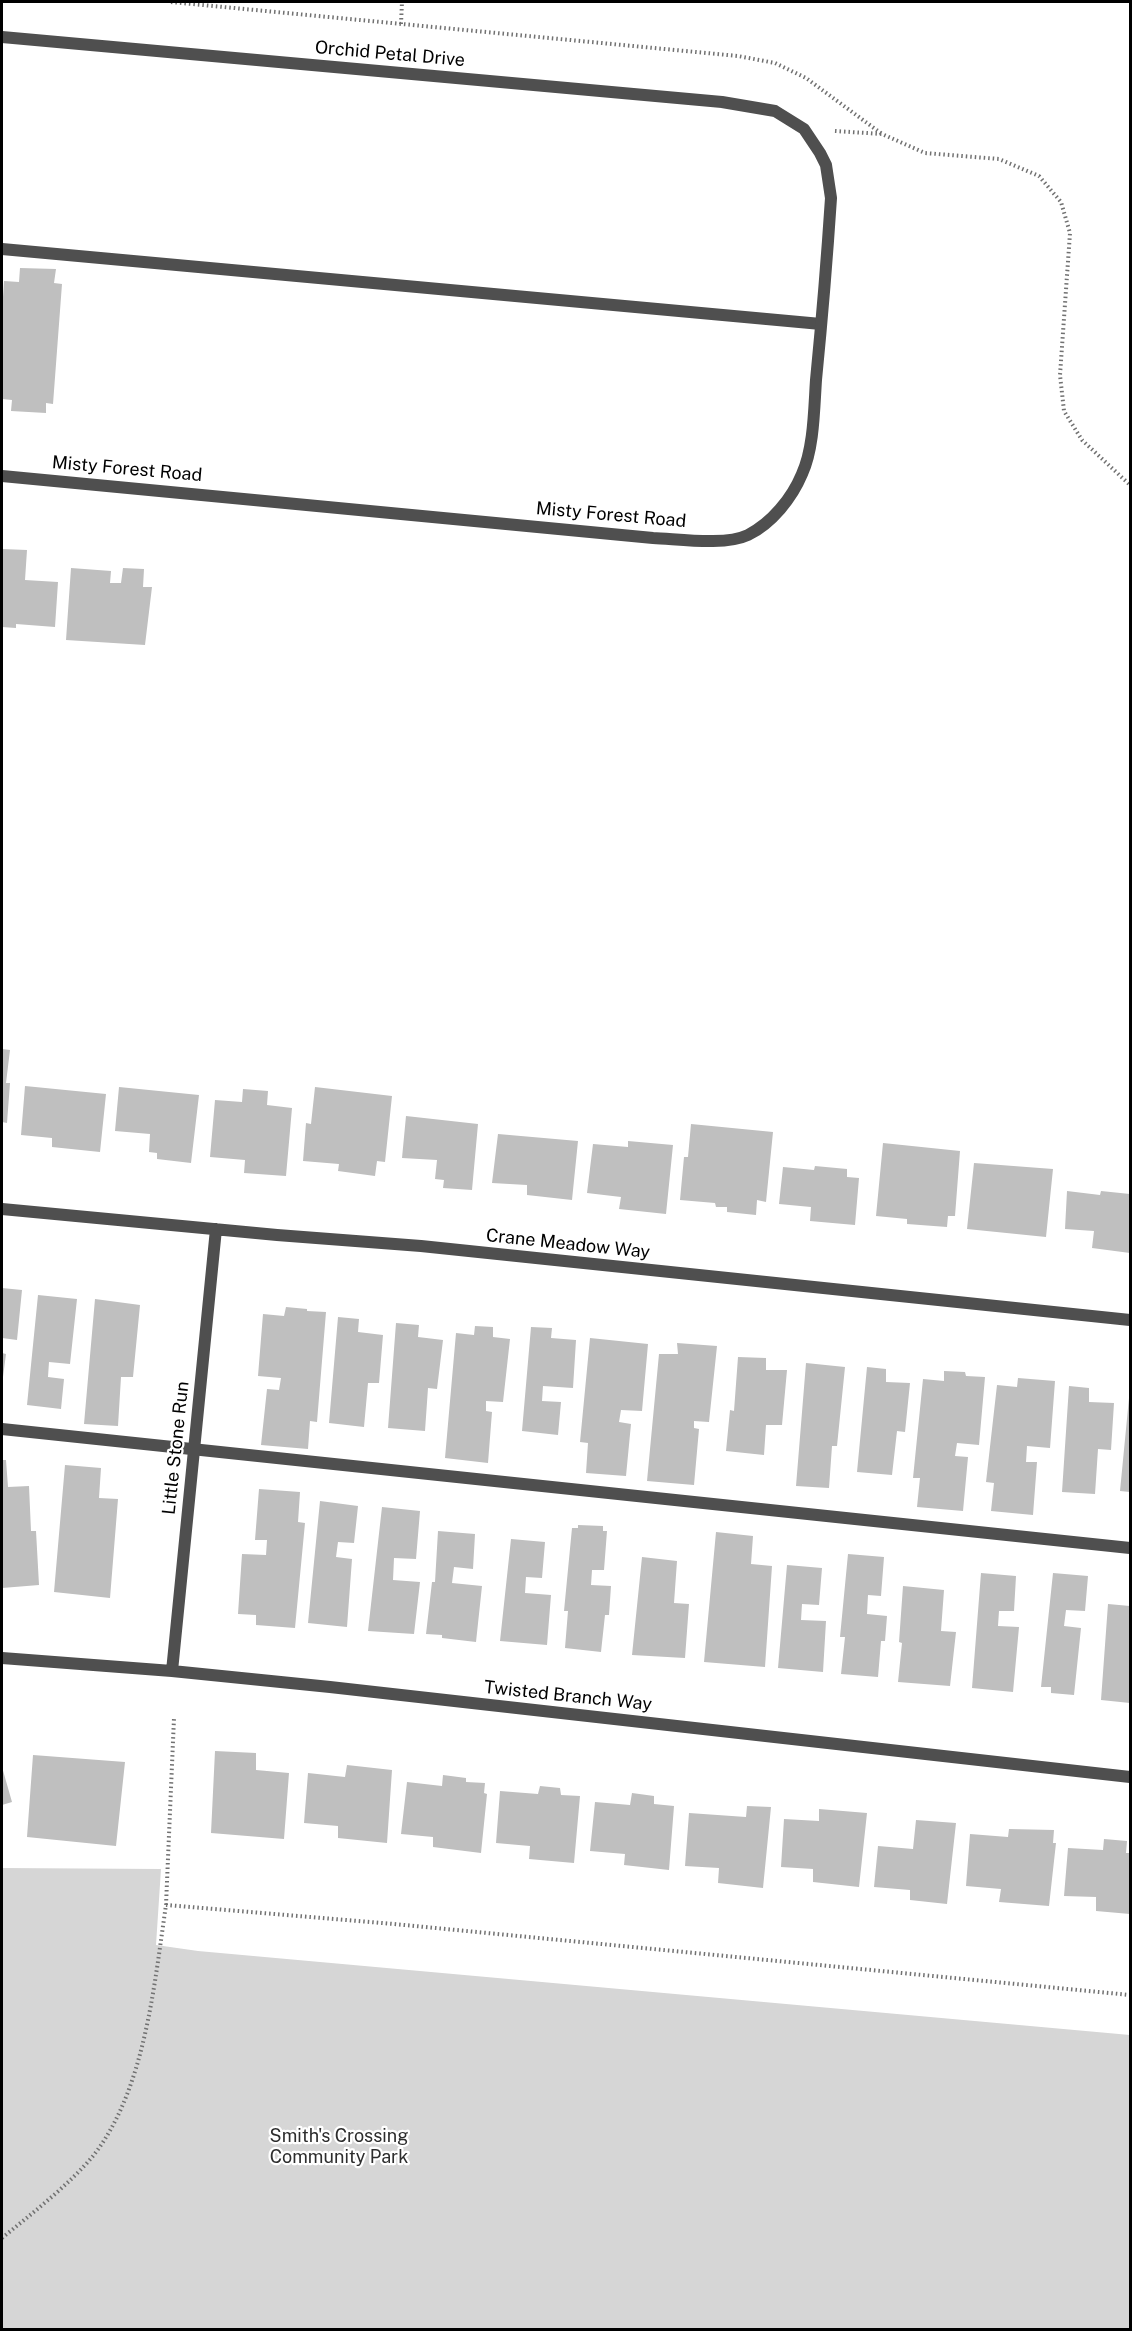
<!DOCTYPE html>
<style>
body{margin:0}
#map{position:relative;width:1132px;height:2331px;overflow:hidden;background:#fff;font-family:"Public Sans",sans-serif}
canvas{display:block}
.frame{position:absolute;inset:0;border:3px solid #000;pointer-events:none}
</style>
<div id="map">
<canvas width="1132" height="2331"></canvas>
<div class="frame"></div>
</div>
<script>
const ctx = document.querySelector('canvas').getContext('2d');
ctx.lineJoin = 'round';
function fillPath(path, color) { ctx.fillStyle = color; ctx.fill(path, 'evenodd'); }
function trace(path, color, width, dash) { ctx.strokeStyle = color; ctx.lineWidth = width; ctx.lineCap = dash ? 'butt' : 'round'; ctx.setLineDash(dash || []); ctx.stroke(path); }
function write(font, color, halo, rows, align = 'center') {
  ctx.font = font + ' "Public Sans",sans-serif'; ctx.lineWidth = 4.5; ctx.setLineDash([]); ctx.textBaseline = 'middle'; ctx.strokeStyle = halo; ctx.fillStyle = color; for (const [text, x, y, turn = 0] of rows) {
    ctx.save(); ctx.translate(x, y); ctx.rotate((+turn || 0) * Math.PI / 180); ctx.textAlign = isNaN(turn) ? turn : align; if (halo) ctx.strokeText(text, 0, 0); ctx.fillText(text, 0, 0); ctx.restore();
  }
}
const green = new Path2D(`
 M2 1868 161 1869 156 1945 198 1951 1130 2035V2329H2Z`);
const building = new Path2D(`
 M20 268 56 269 54 283 62 284 53 404 46 403V413L11 411 12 400 2 399V313L4 281 19 282Z
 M2 549 27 550 25 580 58 582 55 627 16 624V628L2 627Z
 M71 568 111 571 110 583H121L123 568 144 569 143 587H152L145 645 66 640Z
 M2 1049 10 1050 6 1083H10L7 1123 2 1122Z
 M25 1086 106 1094 100 1152 52 1147V1138L21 1135Z
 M119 1087 199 1095 191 1163 157 1159V1153L149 1152 150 1134 115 1131Z
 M315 1087 392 1096 385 1162 377 1161 375 1176 338 1171 339 1164 303 1161 306 1123 311 1124Z
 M243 1089 268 1091 267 1105 292 1108 286 1176 244 1173 245 1160 210 1157 215 1100 242 1102Z
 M406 1116 478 1124 472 1190 443 1188 444 1180 435 1179 437 1160 402 1158Z
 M691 1124 773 1132 766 1202 757 1200 756 1215 727 1212V1207H716L715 1203 680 1200 684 1157H688Z
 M498 1134 578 1141 572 1200 527 1195V1185L492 1183Z
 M628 1141 673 1145 666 1214 619 1209 621 1197 587 1193 593 1144 628 1147Z
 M883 1143 960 1151 955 1216H948L947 1227 907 1224V1219L876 1216Z
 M974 1163 1053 1169 1046 1237 967 1229Z
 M815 1166 847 1169V1177L859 1178 855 1225 810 1221 811 1207 779 1204 783 1167 814 1170Z
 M1067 1191 1100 1195 1101 1191 1130 1194V1253L1092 1248 1094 1231 1065 1229Z
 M2 1288 22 1290 17 1340 2 1338Z
 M38 1295 77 1299 70 1364 49 1362 48 1377 64 1379 61 1409 27 1405Z
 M95 1299 140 1305 133 1377H121L118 1426 84 1424Z
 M286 1307 307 1309V1311L326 1312 317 1422 310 1421 308 1449 261 1445 267 1389 279 1390 281 1378 258 1376 263 1314 284 1316Z
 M338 1317 359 1319 358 1332 383 1335 379 1383H368L364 1427 329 1423Z
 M396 1323 419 1325 418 1337 443 1340 437 1389 428 1388 425 1431 388 1428Z
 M475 1326 493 1327V1337L510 1339 503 1402 486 1401V1411L492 1412 488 1463 445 1458 456 1333 474 1335Z
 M531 1327 552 1328 551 1338 576 1340 573 1388 543 1386 542 1401 561 1402 558 1435 522 1431Z
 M590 1338 648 1344 642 1411 621 1410 619 1422 631 1424 626 1476 586 1473 588 1443 580 1442Z
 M677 1343 717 1346 709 1422 694 1421V1428L699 1429 694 1485 647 1481 659 1354H678Z
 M2 1353 6 1354 3 1377H2Z
 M738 1357 766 1358V1370H787L782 1425H766L764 1455 726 1451 730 1410 734 1411Z
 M806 1363 845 1367 837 1446H832L829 1488 796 1486Z
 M867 1367 886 1369V1382L910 1383 905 1432 897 1431 892 1475 857 1472Z
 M944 1371 965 1372 966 1376 985 1377 979 1445 957 1443 955 1456 968 1457 963 1511 917 1507 920 1478H913L923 1379 944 1381Z
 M1018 1378 1055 1381 1050 1448 1027 1446 1026 1462H1037L1033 1515 991 1511 994 1483 986 1482 997 1385 1017 1387Z
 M1069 1386 1089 1388V1402L1114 1403 1111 1450 1098 1449 1095 1494 1062 1492Z
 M1129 1398H1130V1492L1120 1491Z
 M2 1460H6L8 1487 29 1486 31 1531H36L39 1585 2 1588Z
 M65 1465 101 1468 99 1498 118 1499 110 1598 54 1592Z
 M259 1489 300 1492 298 1522 305 1523 295 1628 256 1625V1615L238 1614 242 1554 266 1555 267 1540H255Z
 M320 1501 358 1506 354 1543 338 1542 336 1557 352 1559 347 1627 308 1623Z
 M382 1507 420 1511 416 1559 394 1558 393 1580 420 1582 414 1634 368 1631Z
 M578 1525 603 1526V1531H607L604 1570H592L591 1585 611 1586 609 1615H605L601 1652 565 1648 568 1611H564L572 1528H578Z
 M438 1531 475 1534 473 1569 454 1567 452 1583 482 1586 476 1642 442 1638V1635L426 1634 432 1582H435Z
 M716 1532 753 1536 751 1564 772 1566 765 1667 704 1662Z
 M511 1539 545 1542 542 1578 526 1577 525 1593 551 1595 547 1645 500 1641Z
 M848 1554 884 1557 881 1596 868 1595 867 1614 887 1616 885 1641H881L878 1677 841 1674 845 1637H840Z
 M642 1557 677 1561 674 1603 689 1604 685 1658 632 1655Z
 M787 1565 822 1568 819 1605 802 1604 801 1620 826 1621 823 1672 778 1668Z
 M981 1573 1016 1576 1014 1611H999L998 1626 1019 1627 1013 1692 972 1688Z
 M1053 1573 1088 1576 1085 1611 1066 1610 1064 1626 1081 1628 1074 1695 1051 1693V1687H1041Z
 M903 1586 944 1590 941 1631 956 1632 950 1686 898 1682 902 1643 899 1642Z
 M1108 1604 1130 1606V1703L1101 1700Z
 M215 1751 256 1753V1770L289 1773 284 1839 211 1833Z
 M33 1755 125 1762 116 1846 27 1837Z
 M347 1765 392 1770 387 1843 338 1838V1826L304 1823 308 1773 345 1777Z
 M2 1767 12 1802 2 1805Z
 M443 1775 466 1778V1782L485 1783 484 1793 487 1794 481 1853 433 1847V1837L401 1834 407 1782 442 1786Z
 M540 1786 560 1788 561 1795 580 1796 574 1863 529 1859 530 1846 496 1843 500 1791 538 1794Z
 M632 1793 654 1796V1804L674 1806 669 1870 624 1865 625 1854 590 1851 595 1802 630 1805Z
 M747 1806 771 1807 763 1888 718 1883 719 1868 685 1866 689 1813 746 1817Z
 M819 1809 867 1813 859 1887 813 1882V1869L781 1867 784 1819 819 1821Z
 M916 1820 956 1823 947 1904 910 1900V1890L874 1887 878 1846 913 1849Z
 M1009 1829 1054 1830 1053 1843H1056L1049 1906 999 1902 1001 1889 966 1886 970 1834 1008 1837Z
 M1104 1839 1127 1841 1126 1853H1130V1914L1096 1911V1897L1064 1896 1068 1848 1103 1850Z`);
const path = new Path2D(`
 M171 2 738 56 775 63 806 78 882 134
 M401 24 402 2
 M835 131 882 134 925 153 999 159 1039 176 1061 202 1070 233 1060 375 1064 411 1082 440 1130 485
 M166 1905 174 1718
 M2 2238C30 2215 69 2185 93 2156 145 2090 154 1986 166 1905L394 1924 1130 1995`);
const service = new Path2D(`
 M2 249 821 324
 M2 1429 1130 1548`);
const minor = new Path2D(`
 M2 37 722 102 775 111 804 129 820 153 826 165 831 198C827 259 822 319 816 380 814 409 814 448 802 474 792 498 772 523 748 535 725 546 679 539 653 538L2 476
 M2 1209 277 1235 421 1246 1130 1320
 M2 1658 172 1671 330 1687 1130 1777
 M172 1671 216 1229`);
const streetNames = [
 ["Orchid Petal Drive",390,54,5],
 ["Misty Forest Road",127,469,5],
 ["Misty Forest Road",611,515,5],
 ["Crane Meadow Way",568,1244,6],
 ["Little Stone Run",176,1448,-84],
 ["Twisted Branch Way",568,1696,6]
];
const parkNames = [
 ["Smith's Crossing",339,2136],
 ["Community Park",339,2157]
];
fillPath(green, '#d6d6d6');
fillPath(building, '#bfbfbf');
trace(path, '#717171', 4, [1.5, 3]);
trace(service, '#4f4f4f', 12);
trace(minor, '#4f4f4f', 12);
write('18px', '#000', '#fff', streetNames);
write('18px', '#2d2d2d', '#fff', parkNames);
</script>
